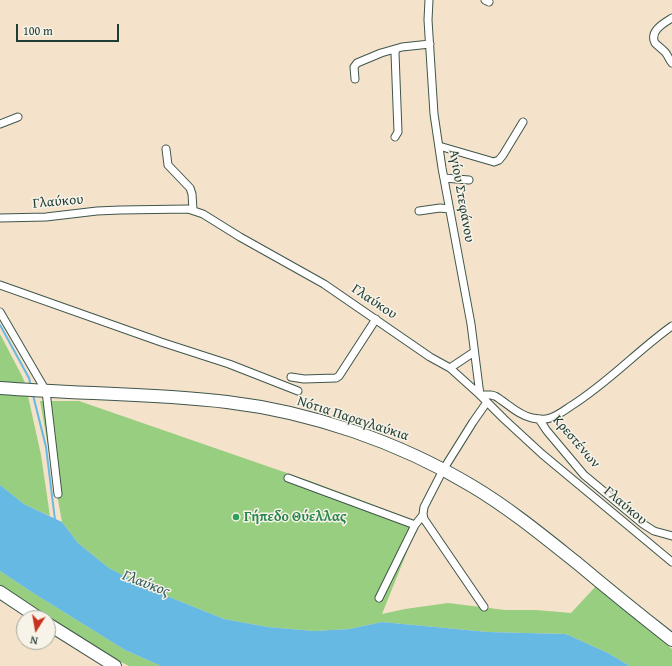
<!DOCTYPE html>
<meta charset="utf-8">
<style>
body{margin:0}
#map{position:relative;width:672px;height:666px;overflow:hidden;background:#f4e2cb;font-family:"Gentium Book Plus",serif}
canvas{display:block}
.north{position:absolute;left:16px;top:610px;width:40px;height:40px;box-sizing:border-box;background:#f7f3e8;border:1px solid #a1aaa0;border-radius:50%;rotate:191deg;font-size:11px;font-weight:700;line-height:16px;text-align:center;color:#1f3d34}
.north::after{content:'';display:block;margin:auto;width:14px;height:18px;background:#c8321e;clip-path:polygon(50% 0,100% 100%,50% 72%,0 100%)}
.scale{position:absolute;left:16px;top:24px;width:103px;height:18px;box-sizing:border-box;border:2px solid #1f3d34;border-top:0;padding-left:5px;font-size:12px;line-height:14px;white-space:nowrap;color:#1f3d34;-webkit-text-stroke:3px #f7f3e8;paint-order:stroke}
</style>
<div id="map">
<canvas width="672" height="666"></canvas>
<div class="north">N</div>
<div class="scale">100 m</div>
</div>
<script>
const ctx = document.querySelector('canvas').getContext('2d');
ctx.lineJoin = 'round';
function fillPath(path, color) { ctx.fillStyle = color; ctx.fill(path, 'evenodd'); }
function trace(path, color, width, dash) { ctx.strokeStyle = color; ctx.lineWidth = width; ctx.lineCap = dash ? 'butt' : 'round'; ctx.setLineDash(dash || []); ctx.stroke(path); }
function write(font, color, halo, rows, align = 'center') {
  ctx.font = font + ' "Gentium Book Plus",serif'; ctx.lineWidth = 3; ctx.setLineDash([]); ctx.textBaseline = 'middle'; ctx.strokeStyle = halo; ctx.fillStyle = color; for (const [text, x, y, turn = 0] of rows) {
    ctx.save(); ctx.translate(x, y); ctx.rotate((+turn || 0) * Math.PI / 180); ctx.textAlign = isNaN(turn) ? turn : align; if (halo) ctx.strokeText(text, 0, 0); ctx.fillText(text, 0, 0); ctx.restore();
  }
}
const green = new Path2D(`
 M0 334 22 376 25 383H0Z
 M0 393 28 396 41 455 50 516 24 504 0 485Z
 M40 401H79L310 481 419 522 382 614 405 609 448 603 505 610H536L571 613 596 586 672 649V666H630L608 653 566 634 488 632 382 622 349 629 314 631 268 627 224 619 147 588 109 568 78 543 62 522Z
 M0 571 33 593 125 650 161 666H129L109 656 0 585Z`);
const water = new Path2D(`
 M0 485 24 504 62 522 78 543 109 568 147 588 224 619 268 627 314 631 349 629 382 622 488 632 566 634 608 653 630 666H161L125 650 33 593 0 571Z`);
const stream = new Path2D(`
 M0 325 29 378 31 387
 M33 395 46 447 55 520`);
const minor = new Path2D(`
 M429 0 428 20 434 114 442 168 471 324 480 395H491L495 396C507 403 518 415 532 418 537 419 545 420 550 418 557 416 565 410 571 406 608 383 637 351 672 326
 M485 0 489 2
 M672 18C664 23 649 31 655 43 658 46 662 49 665 52 668 55 669 60 672 63
 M355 79 354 67 357 63 381 53 402 47 430 44
 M0 124 18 117
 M395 137 398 132 395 53 396 49
 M439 146 494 162 499 160 503 155 523 122
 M166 149 168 165 190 188 192 194 193 210
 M444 178 469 180
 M419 211 440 208 449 209
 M0 218 46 217 97 211 120 210 188 209 203 214 240 237 324 284 430 357 450 368 480 395 504 419 542 454 672 562
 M0 285 161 342 229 364 298 391
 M0 312 46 391 58 494
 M450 368 474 352
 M291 377 304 379 336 378 339 376 376 319
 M539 419 547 431 584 475 643 524 654 531 672 536
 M288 478 415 525
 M379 598 415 525 423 515
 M484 607 424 519 423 514 424 507 443 470 473 422 487 402`);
const primary = new Path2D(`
 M0 388C75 394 152 393 227 402 311 412 399 442 472 486 509 508 543 536 577 563 608 589 640 615 672 640
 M0 592 39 618
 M48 624 115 666`);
const markers = [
 [236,517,4,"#2e9e5b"]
];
const streetNames = [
 ["Αγίου Στεφάνου",461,196,80],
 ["Γλαύκου",58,202,-5],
 ["Γλαύκου",374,302,34],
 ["Νότια Παραγλαύκια",353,419,18],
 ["Κρεστένων",576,442,49],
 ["Γλαύκου",625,506,40]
];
const leisureNames = [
 ["Γήπεδο Θύελλας",244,517]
];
const waterNames = [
 ["Γλαύκος",146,584,21]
];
fillPath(green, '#98ce7f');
fillPath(water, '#66b9e2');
trace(stream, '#66b9e2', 2);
trace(minor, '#3f564b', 9);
trace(primary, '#3f564b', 14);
trace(minor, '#fff', 7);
trace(primary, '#fff', 12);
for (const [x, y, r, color] of markers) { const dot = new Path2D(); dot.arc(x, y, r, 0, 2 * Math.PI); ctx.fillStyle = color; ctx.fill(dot); trace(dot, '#f7f3e8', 1.5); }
write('14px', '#1f3d34', '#f7f3e8', streetNames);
write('bold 14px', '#27864d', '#f7f3e8', leisureNames, 'left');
write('italic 15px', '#315c60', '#f7f3e8', waterNames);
</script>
